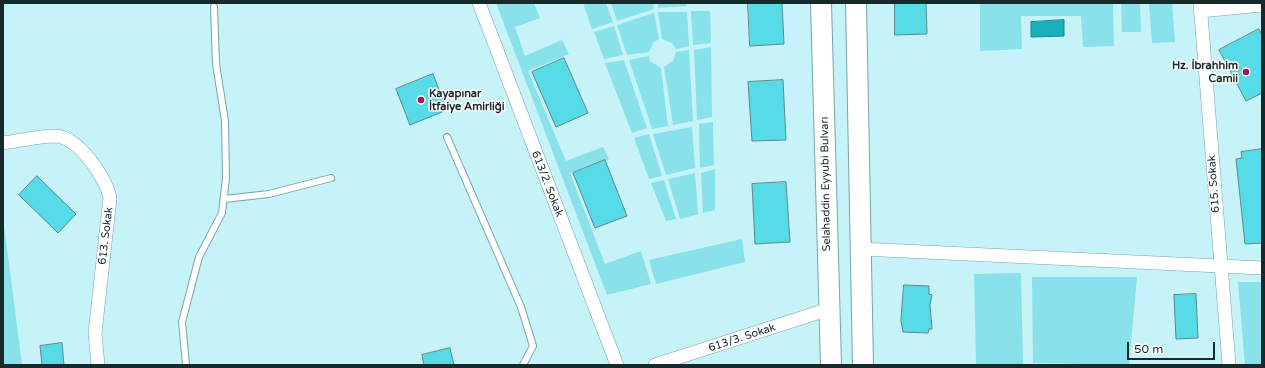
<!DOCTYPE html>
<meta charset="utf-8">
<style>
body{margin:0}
#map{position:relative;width:1265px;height:368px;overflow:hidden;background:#c5f3f7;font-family:"Varela Round",sans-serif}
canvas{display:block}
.frame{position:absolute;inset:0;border:4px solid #17292b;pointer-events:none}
.scale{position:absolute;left:1127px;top:342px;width:88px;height:18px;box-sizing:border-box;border:2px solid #17292b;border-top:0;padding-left:5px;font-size:12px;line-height:14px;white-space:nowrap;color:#17292b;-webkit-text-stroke:3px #fff;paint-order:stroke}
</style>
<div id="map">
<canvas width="1265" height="368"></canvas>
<div class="frame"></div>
<div class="scale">50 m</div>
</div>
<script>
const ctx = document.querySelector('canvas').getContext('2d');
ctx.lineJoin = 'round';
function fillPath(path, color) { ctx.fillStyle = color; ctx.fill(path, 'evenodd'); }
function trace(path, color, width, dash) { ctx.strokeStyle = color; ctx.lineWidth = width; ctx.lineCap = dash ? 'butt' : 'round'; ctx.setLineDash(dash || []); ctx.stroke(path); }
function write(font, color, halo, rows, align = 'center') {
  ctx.font = font + ' "Varela Round",sans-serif'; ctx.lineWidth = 3; ctx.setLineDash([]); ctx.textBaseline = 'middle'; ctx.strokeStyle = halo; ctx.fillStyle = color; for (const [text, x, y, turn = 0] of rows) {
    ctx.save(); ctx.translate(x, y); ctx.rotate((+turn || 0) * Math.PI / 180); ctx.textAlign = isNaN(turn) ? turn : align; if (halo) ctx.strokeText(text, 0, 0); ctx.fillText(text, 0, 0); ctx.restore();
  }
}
const green = new Path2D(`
 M496 3H534L540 18 515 27 525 56 562 40 569 54 528 71 566 161 603 147 609 159 570 173 605 264 641 251 651 284 607 295Z
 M583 3H606L613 22 592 29Z
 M611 3H653L654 9 617 21Z
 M658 3H686L687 6 658 8Z
 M980 3H1113L1114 46 1083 47 1081 16H1021L1022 49 980 51Z
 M1121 3H1140L1141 32H1122Z
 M1149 3H1172L1175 42 1152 43Z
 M691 11H710L711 43 693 45Z
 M658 12H687L689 46 676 49 672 43 662 39Z
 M654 13 659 39 653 43 649 52 627 55 617 25Z
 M614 26 623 55 604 59 594 32Z
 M711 47 712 117 697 120 694 50Z
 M689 50 693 121 673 125 664 67 673 61 676 52Z
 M649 56 650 61 661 68 668 126 652 129 629 60Z
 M624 60 647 128 632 133 605 63Z
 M713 122 714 165 700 168 699 124Z
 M692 127 695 168 666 175 653 134Z
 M649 134 662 176 649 179 634 138Z
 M715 169V210L703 213 701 173Z
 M695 173 698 214 680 219 668 179Z
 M664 180 676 219 666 221 651 183Z
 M3 225H4L22 365H3Z
 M742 239 745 262 656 284 649 260Z
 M1021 273 1023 365H976L974 274Z
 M1032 277H1137L1129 365 1033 363Z
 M1238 282H1262V365H1245Z`);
const water = new Path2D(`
 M1064 20V36L1031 37V22Z`);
const building = new Path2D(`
 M748 3H782L784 44 750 46Z
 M895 3H926L927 34 895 35Z
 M1259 29 1262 35V93L1246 101 1219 50Z
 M564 58 588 113 556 127 532 72Z
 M433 74 447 110 410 125 396 89Z
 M783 80 786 140 752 141 748 82Z
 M1262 149V243L1245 244 1236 159 1242 158 1241 152Z
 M605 160 627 216 595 228 573 173Z
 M37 176 76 214 58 233 19 195Z
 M786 182 790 242 755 244 752 184Z
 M904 285 929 286V294L932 295 930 305 932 329H929L928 333 903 332 901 321Z
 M1196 294 1198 338 1176 339 1174 295Z
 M62 343 64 365H42L40 346Z
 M450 348 454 365H424L422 355Z`);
const lane = new Path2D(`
 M447 137 521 307 533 346 523 365
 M224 199 269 194 331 178
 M186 365 182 322 199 257 222 213 226 178 225 121 216 64 214 7`);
const street = new Path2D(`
 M479 3 617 365
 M1200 3 1229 365
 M1200 11 1262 5
 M3 143C20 141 38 136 55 136 79 137 106 178 110 198L95 333 98 365
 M861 249 1262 268
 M655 365 829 309`);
const primary = new Path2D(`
 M821 3 831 365
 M856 3 863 365`);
const markers = [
 [1246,72,4,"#a01663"],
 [421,100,4,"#a01663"]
];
const poiNames = [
 ["Hz. İbrahhim",1238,66],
 ["Camii",1238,79],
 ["Kayapınar",429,94,"left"],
 ["İtfaiye Amirliği",429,107,"left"]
];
const streetNames = [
 ["613/2. Sokak",547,184,69],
 ["Selahaddin Eyyubi Bulvarı",826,184,-91],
 ["615. Sokak",1214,184,-94],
 ["613. Sokak",106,236,-83],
 ["613/3. Sokak",742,338,-18]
];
fillPath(green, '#89e1e9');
fillPath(water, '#17b0bc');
trace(water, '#178890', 1);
fillPath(building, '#57dbe7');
trace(building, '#5d888c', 1);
trace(lane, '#78a4a8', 8);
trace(street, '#78a4a8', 14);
trace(primary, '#78a4a8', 22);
trace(lane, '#fff', 6);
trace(street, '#fff', 13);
trace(primary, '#fff', 20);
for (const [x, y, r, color] of markers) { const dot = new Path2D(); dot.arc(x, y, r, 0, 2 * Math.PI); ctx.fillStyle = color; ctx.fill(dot); trace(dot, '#fff', 1.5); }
write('bold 11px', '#17292b', '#fff', poiNames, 'right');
write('11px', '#17292b', '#fff', streetNames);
</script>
